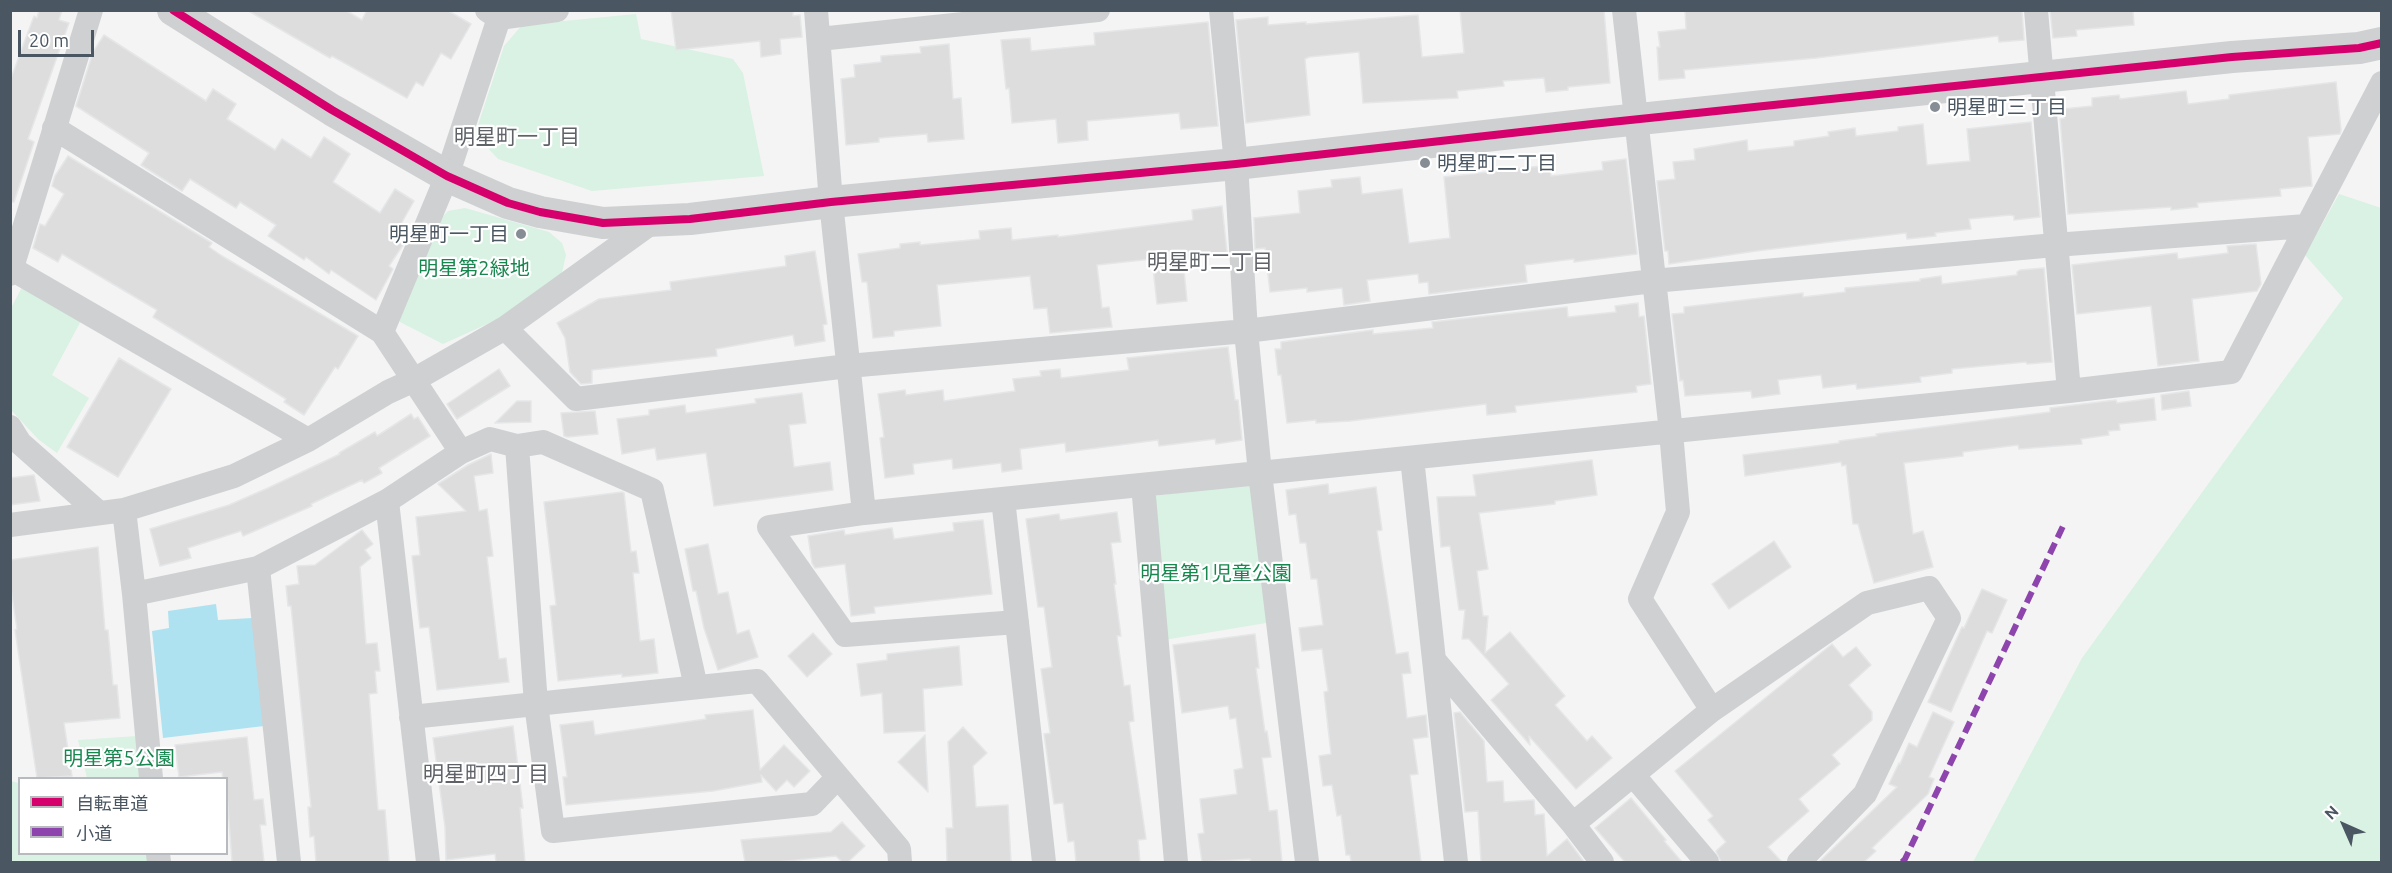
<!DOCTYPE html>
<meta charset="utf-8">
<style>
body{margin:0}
#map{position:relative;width:2392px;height:873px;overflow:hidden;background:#f4f4f4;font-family:Ubuntu,"Noto Sans JP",sans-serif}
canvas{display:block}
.frame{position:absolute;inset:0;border:12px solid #4a5661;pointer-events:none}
.legend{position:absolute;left:18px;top:777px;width:210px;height:78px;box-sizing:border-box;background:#fff;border:2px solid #b7bbc0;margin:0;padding:8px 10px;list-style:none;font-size:18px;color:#4a5661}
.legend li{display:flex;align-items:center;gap:12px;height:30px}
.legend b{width:30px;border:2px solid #b7bbc0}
.north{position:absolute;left:2314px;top:795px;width:60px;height:60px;-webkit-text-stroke:4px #fff;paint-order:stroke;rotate:315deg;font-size:16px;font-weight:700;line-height:24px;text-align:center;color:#4a5661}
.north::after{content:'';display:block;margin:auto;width:21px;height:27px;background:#4a5661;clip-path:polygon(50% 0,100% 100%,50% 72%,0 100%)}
.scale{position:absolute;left:18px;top:30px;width:76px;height:27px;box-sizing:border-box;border:3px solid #4a5661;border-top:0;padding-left:8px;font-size:18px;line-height:21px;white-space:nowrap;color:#4a5661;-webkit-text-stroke:4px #fff;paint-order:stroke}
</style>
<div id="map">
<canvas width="2392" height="873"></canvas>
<div class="frame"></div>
<ul class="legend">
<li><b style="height:8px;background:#d6006c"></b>自転車道</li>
<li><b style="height:8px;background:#8e44ad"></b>小道</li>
</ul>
<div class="north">N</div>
<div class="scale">20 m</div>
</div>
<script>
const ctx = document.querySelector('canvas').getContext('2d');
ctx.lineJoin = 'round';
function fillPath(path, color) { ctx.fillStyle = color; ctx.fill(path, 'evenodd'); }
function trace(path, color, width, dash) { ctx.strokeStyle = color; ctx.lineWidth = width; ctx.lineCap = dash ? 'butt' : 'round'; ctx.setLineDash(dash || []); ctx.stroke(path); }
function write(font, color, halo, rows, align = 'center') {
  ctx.font = font + ' Ubuntu,"Noto Sans JP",sans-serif'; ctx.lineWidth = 4.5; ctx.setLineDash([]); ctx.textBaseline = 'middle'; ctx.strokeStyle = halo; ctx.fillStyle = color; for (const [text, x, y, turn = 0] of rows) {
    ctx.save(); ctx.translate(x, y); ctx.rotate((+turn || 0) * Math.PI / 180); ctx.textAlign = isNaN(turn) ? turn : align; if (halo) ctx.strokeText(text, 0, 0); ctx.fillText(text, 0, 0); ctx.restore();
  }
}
const green = new Path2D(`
 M636 14 641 39 733 59 743 73 764 176 592 191 498 159 475 134 504 46 522 25Z
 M2339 194 2381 208V862H1973L2082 658 2343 298 2305 255Z
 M465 208 549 232 562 243 566 255 562 273 496 320 443 344 400 322 397 312 431 229 448 211Z
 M22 287 83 317 52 375 89 398 57 453 39 440 11 410 10 310Z
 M1245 483 1262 492 1278 621 1164 640 1155 496Z
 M137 736 141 778H87L78 740Z
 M10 781 19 783 20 854H148L149 862H11Z`);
const water = new Path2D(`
 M216 604 218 620 252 618 264 726 163 738 152 631 169 628 168 611Z`);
const building = new Path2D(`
 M39 10H62L59 20 69 23 28 139 34 142 14 202H10V81L34 16 37 18Z
 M247 10H345L362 20 367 10H447L471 24 451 59 441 53 423 86 416 82 407 98 332 56 330 58Z
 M671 10H793V16L800 15 802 37 780 39 781 54 761 57 760 41 676 50Z
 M1460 10H1604L1610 83 1568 87V90L1546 92 1544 78 1503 81 1504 86 1457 91 1458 98 1363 103 1359 52 1309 57 1305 59 1310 115 1246 123 1236 20 1268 17V25L1306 22V24L1418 15 1422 57 1464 53Z
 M1685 10H2022L2024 40 1999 42 1998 36 1816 58 1684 70 1685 78 1659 80 1657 47H1660L1658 32 1686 29Z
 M2050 10H2133L2134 25 2076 30 2077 36 2053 38Z
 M1208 22 1218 126 1181 129 1179 113 1087 121 1088 140 1058 143 1056 119 1012 123 1009 88 1006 89 1001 40 1030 38 1031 51 1095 45 1094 33Z
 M104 35 206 101 213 89 236 104 227 119 275 150 282 139 311 158 324 137 350 154 333 182 380 213 395 189 414 201 393 238 403 245 389 266 393 269 376 300 331 270 329 274 306 257 304 260 268 236 276 225 240 202 236 208 190 179 182 191 141 165 149 153 76 106 93 52Z
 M949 44 953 99 961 98 964 139 928 142 927 134 879 138V142L846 145 841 79 855 77 854 65 881 62V56L921 53 920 47Z
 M2336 82 2341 130 2340 134 2308 137 2312 186 2280 189 2281 196 2197 203 2198 207 2171 210V207L2068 214 2060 119 2064 118 2063 109 2092 106V98L2119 95 2120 99 2186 91 2188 104 2229 99V95Z
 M2031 122 2040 217 2014 220V216L2010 215 1969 219 1971 229 1935 233 1936 236 1907 239 1906 233 1756 251 1669 264 1668 251H1665L1657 181 1675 179 1673 162 1695 160 1694 149 1747 140 1748 151 1794 146V141L1829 136 1828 132 1855 128 1856 136 1898 131V127L1923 124 1927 165 1970 161 1967 129Z
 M68 156 212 243 209 247 222 256 358 336 338 369 335 367 304 415 284 402 286 399 153 317 157 310 62 254 58 262 33 248 40 224 45 226 64 194 52 186 55 176Z
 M1626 159 1637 254 1574 262V259L1525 265 1527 282 1429 294 1428 282 1419 283 1418 274 1367 280 1370 301 1344 305 1342 288 1307 292V288L1270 292 1265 248 1255 249 1254 218 1300 213 1298 191 1332 187 1331 180 1360 177 1362 194 1402 189 1409 243 1450 238 1444 177 1550 165 1551 176 1603 170 1602 162Z
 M1222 206 1227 252 1183 260 1187 301 1157 304 1152 259 1097 265 1102 308 1109 307 1112 327 1050 333 1047 308 1034 309 1030 276 937 285 941 326 894 331V336L873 338 867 282H862L858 254 900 248V244L920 242V245L980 239 979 231 1011 228 1012 240 1058 235V237L1193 220 1192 210Z
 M2256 244 2261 284 2257 291 2192 299 2199 361 2158 366 2151 306 2077 314 2072 265 2177 253 2178 259 2228 253 2227 246Z
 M815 251 827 324 823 325 825 341 795 346 793 335 716 349 717 356 592 370V383L581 384 570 372 565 338 557 323 599 299 671 290 670 282 786 266 785 256Z
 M2044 268 2052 362 2027 364 2026 362 1952 369V373L1920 377 1921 382 1857 389 1856 384 1823 388 1821 375 1778 380 1780 394 1752 398 1751 391 1685 396 1683 380 1680 381 1672 314 1684 313V307L1803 293V297L1845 292V288L1920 281V279L1941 276 1942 284 2017 275V272L2020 270Z
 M1638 303 1639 317 1644 316 1651 384 1636 386 1637 392 1515 406 1516 412 1487 415 1486 404 1350 421 1316 423V420L1287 423 1281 375H1278L1275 349H1281V342L1373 330V334L1433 328 1432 322 1567 307 1568 317 1616 312 1615 306Z
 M1228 347 1235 400H1238L1242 440 1216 444 1215 439 1159 446 1158 440 1066 452 1065 443 1020 449 1022 469 1002 472 1001 463 953 469 952 459 913 464 914 474 885 478 880 438 884 437 878 394 905 390 906 395 943 390 944 401 1015 391 1013 379 1041 376 1040 371 1060 369 1061 378 1129 370 1127 358Z
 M119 358 171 389 118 477 67 447Z
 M499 369 510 386 457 419 447 404Z
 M2189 391 2191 406 2162 410 2161 395Z
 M802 393 806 423 789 425 794 467 830 462 833 490 714 506 706 453 657 460 655 448 622 454 617 419 649 415V410L685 405 686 413 756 403 755 399Z
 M2154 398 2156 420 2119 424 2120 430 2108 431 2109 435 2081 439 2082 444 2019 449 2018 445 1963 452V456L1904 463 1913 534 1923 531 1933 567 1874 583 1858 524H1853L1846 465 1842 466 1841 462 1745 476 1743 455 1839 443V441L1877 436 1876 434 2050 412V408L2116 400 2117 403Z
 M517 401H531V422L495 423Z
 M595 411 598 434 568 437 564 436 561 413Z
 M411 414 414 419 418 417 430 436 379 468 382 473 364 483 362 480 311 504 312 506 243 536 241 531 188 548 191 558 160 566 150 529 229 505 268 488 340 454 339 453 375 432 377 436Z
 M491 454 493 473 474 476 479 511 487 509 493 556 487 557 499 659 506 658 509 682 437 690 429 627 420 628 412 556 420 555 416 517 466 511 438 484 468 465Z
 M1592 460 1597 495 1555 501V504L1479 513 1488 569 1477 571 1483 616H1488L1485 653 1510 632 1565 696 1555 705 1587 741 1592 736 1612 758 1576 789 1529 736 1530 745 1491 700 1509 684 1469 639H1462L1465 610H1459L1450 546 1441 547 1437 497 1476 496 1473 475Z
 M34 475 40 501 10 505V478Z
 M1328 484 1329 494 1376 487 1382 530 1377 531 1396 654 1408 652 1411 673 1402 674 1407 718 1426 715 1428 737 1413 739 1418 774 1410 775 1421 862H1351L1350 855H1346L1341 815 1337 816 1332 785 1323 786 1319 756 1331 754 1324 692 1328 691 1322 649 1302 651 1299 628 1323 625 1317 579H1311L1306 543H1300L1296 514 1289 515 1286 490Z
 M622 492 624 493 631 552 636 551 639 573H633L640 641 654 639 658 673 622 677V674L558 681 550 606 556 605 544 502Z
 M1117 512 1121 542 1111 543 1116 584H1114L1121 636H1117L1124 686 1130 685 1134 721 1129 722 1146 839 1138 840 1140 862H1076L1074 841 1068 842 1063 803 1054 804 1044 734 1050 733 1041 669 1052 667 1044 607H1038L1026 519 1059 514 1060 520Z
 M983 520 992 594 874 607 875 613 851 616 845 564 815 568 812 563 808 536 844 530 845 535 892 528 894 539 954 531 953 523Z
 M362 530 373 544 365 550 371 558 360 567 366 644 377 643 380 671H375L377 693 369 694 378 810H385L389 862H316L314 836 310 837 308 807H311L291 606H288L286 586 299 584 297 566 315 565Z
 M1774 541 1791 567 1729 609 1712 584Z
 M708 544 718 594 728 592 737 634 749 630 758 657 718 670 704 628 696 591H693L685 549Z
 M98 547 105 630H108L113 685H117L120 718 64 723 72 776 37 778 15 630 17 629 10 582V560Z
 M1982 589 2007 600 1992 633 1987 631 1951 712 1928 702 1962 627 1964 628Z
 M813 633 832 654 807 677 788 656Z
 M1255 634 1259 668H1256L1265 732 1267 731 1271 757 1262 758 1269 811 1277 810 1282 862H1250V859L1202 862 1198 834 1204 833 1200 799 1237 794 1234 770 1243 768 1236 718 1230 719 1228 706 1182 713 1173 645Z
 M1832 644 1843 657 1856 647 1871 665 1849 685 1872 712V720L1832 755 1840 764 1799 799 1809 811 1768 847 1782 862H1721L1716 851 1726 842 1708 820 1713 816 1675 771Z
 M959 646 962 685 923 689 925 731 884 733 882 693 861 696 857 664 887 660V654Z
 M753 710 760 770 784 745 810 771 794 787 787 780 776 791 761 775 762 782 713 791 566 805 563 777H567L560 725 593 721 595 735 706 719 705 715Z
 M1460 712 1484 741 1487 782 1503 781 1504 802 1534 800 1535 815 1544 814 1547 856 1567 839 1584 862H1481L1478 811 1465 812 1454 713Z
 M1933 712 1954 722 1929 777 1934 779 1928 794 1872 848 1876 851 1864 862H1819L1897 787 1889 784 1899 763 1900 764 1909 743 1917 747Z
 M513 726 523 808H520L525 862H496L495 854 446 860 445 827 433 738Z
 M963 727 987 753 973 766 976 807 1008 805 1011 862H947L946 828H953L948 742Z
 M925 735 928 792 898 762Z
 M247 737 254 800 263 799 266 825H260L264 862H232L226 778H223L222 772 179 777 175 745Z
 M1631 798 1666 840 1664 841 1682 862H1625L1595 828Z
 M842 822 865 846 848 862H842L836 856 777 862H745L741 840 831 832Z`);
const minor = new Path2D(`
 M487 10 499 18 557 10
 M816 10 831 202 864 513
 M1221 10 1236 164 1246 331 1260 473 1307 862
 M1624 10 1671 432 1678 512 1640 599 1712 710
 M2036 10 2069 391
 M819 39 1098 10
 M54 128 382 332
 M12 269 308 440
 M10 274 91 10
 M505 328 576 399 848 366 1246 331 1653 281 2055 245 2306 226
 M10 427 20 443 98 512
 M517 446 536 704 553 831 812 804 838 777
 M461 452 382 332 447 176 499 18
 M1412 458 1456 862
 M1143 485 1176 862
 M1003 499 1044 862
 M387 501 428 862
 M124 510 134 594 151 778
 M10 525 124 510 234 476 308 440 388 392 412 381 505 328 654 221
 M258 568 289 862
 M134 594 258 568 387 501 461 452 490 439 517 446 543 442 652 490 696 687
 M1017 622 845 635 769 527 864 513 2069 391 2231 372 2382 83
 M1434 660 1573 824 1602 862
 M411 717 757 681 899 849 900 862
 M1633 775 1707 862
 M1573 824 1712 710 1867 603 1929 588 1949 618 1865 794 1799 862
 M158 854 159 862`);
const tertiary = new Path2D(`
 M173 10 332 110 447 176 508 203 540 212 603 223 690 219 831 202 1236 164 1592 124 2232 57 2359 48 2382 43`);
const quiet = new Path2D(`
 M1902 862 1905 859 2065 522`);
const cycleway = new Path2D(`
 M173 10 332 110 447 176 508 203 540 212 603 223 690 219 831 202 1236 164 1592 124 2232 57 2359 48 2382 43`);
const markers = [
 [1935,107,6,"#868d94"],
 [1425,163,6,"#868d94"],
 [521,234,6,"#868d94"]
];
const poiNames = [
 ["明星町三丁目",1947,107],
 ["明星町二丁目",1437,163],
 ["明星町一丁目",509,234,"right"]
];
const parkNames = [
 ["明星第2緑地",474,268],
 ["明星第1児童公園",1216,573],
 ["明星第5公園",119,758]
];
const neighbourhoodNames = [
 ["明星町一丁目",517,137],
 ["明星町二丁目",1210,262],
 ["明星町四丁目",486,774]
];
fillPath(green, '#d9f2e3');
fillPath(water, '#aee2f0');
fillPath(building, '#ddddde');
trace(building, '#e5e6e7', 1.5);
trace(minor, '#ced0d2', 24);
trace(tertiary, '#ced0d2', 32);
trace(quiet, '#8e44ad', 6, [12, 6]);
trace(cycleway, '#d6006c', 8);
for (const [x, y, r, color] of markers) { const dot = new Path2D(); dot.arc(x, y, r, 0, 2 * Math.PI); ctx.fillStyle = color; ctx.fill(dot); trace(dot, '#fff', 2); }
write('20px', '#4a5661', '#fff', poiNames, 'left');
write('20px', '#17864f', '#fff', parkNames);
write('21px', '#5f6368', '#fff', neighbourhoodNames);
</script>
